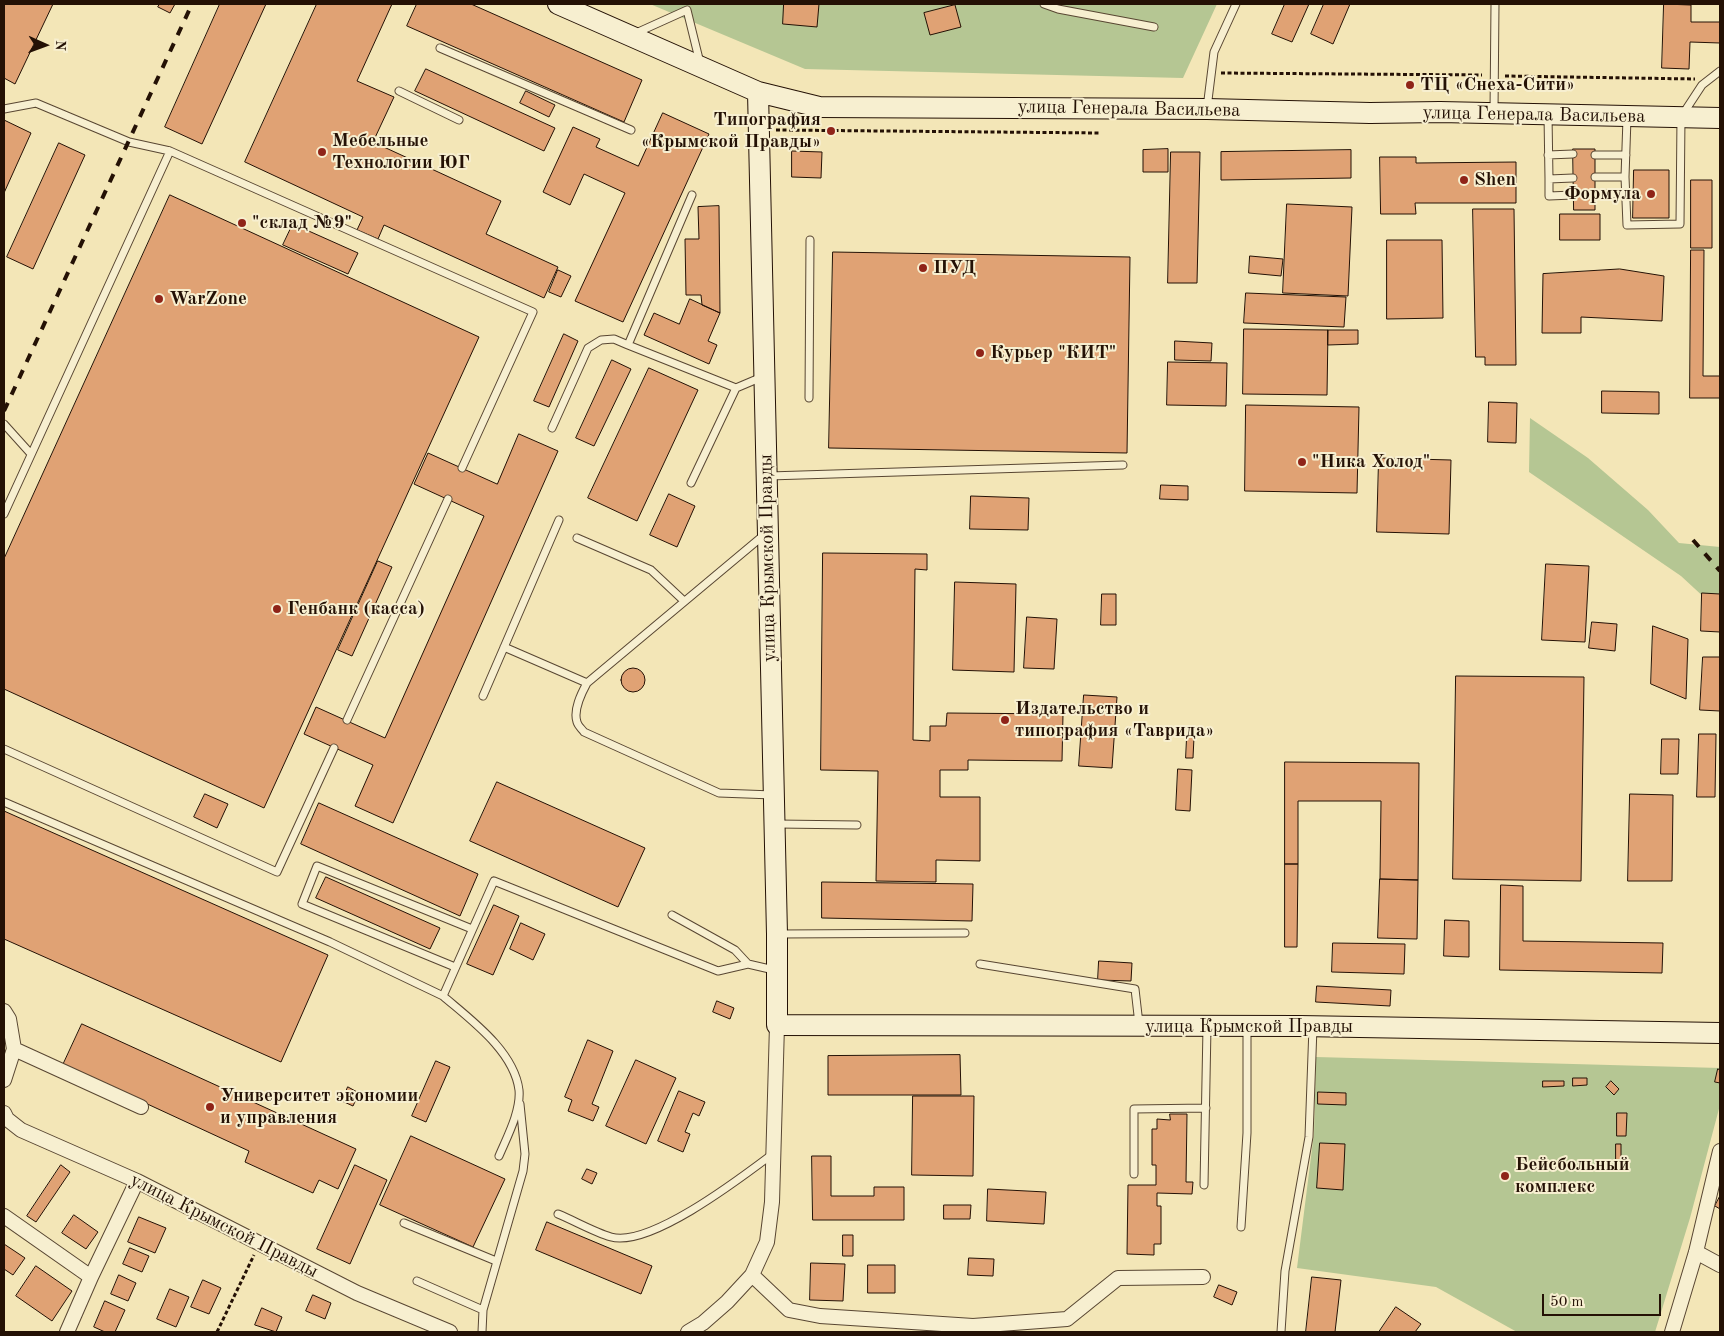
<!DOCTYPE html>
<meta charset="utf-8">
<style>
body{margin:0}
#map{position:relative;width:1724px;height:1336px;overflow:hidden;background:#f3e6b7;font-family:"Old Standard TT",serif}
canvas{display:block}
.frame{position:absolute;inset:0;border:5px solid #241105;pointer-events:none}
.north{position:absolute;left:20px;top:20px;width:50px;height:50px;-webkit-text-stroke:4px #f7efd0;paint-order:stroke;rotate:92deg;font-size:14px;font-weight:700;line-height:20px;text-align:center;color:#241105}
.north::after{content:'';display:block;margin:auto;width:18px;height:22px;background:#241105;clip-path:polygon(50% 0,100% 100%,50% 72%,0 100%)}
.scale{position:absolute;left:1542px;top:1294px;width:119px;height:22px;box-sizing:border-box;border:2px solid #241105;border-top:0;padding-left:6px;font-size:15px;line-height:18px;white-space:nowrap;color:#241105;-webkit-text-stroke:4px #f7efd0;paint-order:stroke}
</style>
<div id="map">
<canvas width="1724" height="1336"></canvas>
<div class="frame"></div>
<div class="north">N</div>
<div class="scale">50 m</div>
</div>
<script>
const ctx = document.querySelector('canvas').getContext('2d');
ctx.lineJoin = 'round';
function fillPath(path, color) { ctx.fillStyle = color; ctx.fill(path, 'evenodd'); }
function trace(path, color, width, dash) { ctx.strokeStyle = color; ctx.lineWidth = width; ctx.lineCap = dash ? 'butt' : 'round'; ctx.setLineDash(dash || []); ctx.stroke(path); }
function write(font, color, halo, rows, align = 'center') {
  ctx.font = font + ' "Old Standard TT",serif'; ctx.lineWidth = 4; ctx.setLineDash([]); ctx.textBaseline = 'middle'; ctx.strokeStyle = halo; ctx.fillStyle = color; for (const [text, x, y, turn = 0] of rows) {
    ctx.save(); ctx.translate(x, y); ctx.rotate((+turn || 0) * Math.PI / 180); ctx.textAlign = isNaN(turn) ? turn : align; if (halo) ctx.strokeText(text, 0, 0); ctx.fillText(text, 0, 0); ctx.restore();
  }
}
const green = new Path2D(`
 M650 4H1217L1183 78 805 69Z
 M1530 418 1588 458 1648 510 1679 543 1720 547V612L1681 576 1529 472Z
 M1316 1057 1720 1068V1105L1690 1218 1655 1332H1517L1436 1287 1297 1268 1314 1133Z`);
const building = new Path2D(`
 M4 4H53L15 84 4 78Z
 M160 4H175L170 13 158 7Z
 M220 4H266L202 144 165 127Z
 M317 4H392L357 81 394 97 373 142 501 201 486 234 558 267 544 298 384 225 378 239 357 230 363 217 245 162Z
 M417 4H471L642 80 624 122 407 26Z
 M784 4H819L817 27 783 24Z
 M1285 4H1309L1292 42 1272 34Z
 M1324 4H1350L1333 44 1311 34Z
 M1664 4 1691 5V22H1720V43L1690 42 1689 69 1662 68Z
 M955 5 961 27 930 35 924 13Z
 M426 69 555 128 544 151 415 91Z
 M526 91 555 105 549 117 520 103Z
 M663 113 709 134 623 322 575 301 625 193 584 174 570 205 543 192 573 127 600 139 596 147 638 166Z
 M4 120 31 133 4 193Z
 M59 143 85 155 33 269 7 257Z
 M1168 149V172H1143V150Z
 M1573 149H1595V210H1574Z
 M1351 150V178L1221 180V152Z
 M792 151 822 152 821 178 792 177Z
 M1171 152H1200L1197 283H1168Z
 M1380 157H1416V163L1516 162V203H1415L1416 214H1381Z
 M1634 170H1669V218H1633Z
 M1691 180H1712V248H1691Z
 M170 195 479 337 264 808 4 689V559Z
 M1287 204 1352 207 1348 296 1283 293Z
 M719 206 720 313 702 305 701 295H686L685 239H699L698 207Z
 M1473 209H1514L1516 365H1485V357H1476Z
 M1560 214H1600V240H1560Z
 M293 224 358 253 348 274 283 245Z
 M1387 240H1442L1443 318 1387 319Z
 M1691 250H1704L1703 376H1720V398H1690Z
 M833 252 1130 257 1127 453 829 448Z
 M1250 256 1283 259 1281 276 1249 273Z
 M1620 269 1664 276 1662 321 1581 317V333H1542L1543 274Z
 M558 270 571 276 561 297 549 292Z
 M1246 293 1346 297 1344 327 1244 323Z
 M690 299 720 313 708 341 717 345 709 364 644 335 654 313 679 324Z
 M1244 329 1328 330 1327 395 1243 394Z
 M1328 330H1358V344L1328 345Z
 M564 334 578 341 549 407 534 401Z
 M1175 341 1212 343 1211 361 1175 360Z
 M612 360 631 369 594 446 576 438Z
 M1168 362 1227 363 1226 406 1167 405Z
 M649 368 698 390 637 521 588 498Z
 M1602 391 1659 392V414L1602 413Z
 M1489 402 1517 403 1516 443 1488 442Z
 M1246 405 1359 407 1357 493 1245 491Z
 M519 434 558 451 393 823 355 806 373 765 304 734 316 707 385 738 484 516 414 484 428 453 497 484Z
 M1379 458 1451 460 1449 534 1377 532Z
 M1161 485 1188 486V500L1160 499Z
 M669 494 695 506 677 547 650 535Z
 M971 496 1029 498 1028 530 970 529Z
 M823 553 927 554V570L915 569 913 740 930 741V726H946L947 713 1063 714 1062 761 968 760V770H940V797H980V861L936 860V882L876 881 878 771 821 770Z
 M378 561 392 567 352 656 338 650Z
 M1546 564 1589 566 1585 642 1542 640Z
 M955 582 1016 584 1014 672 953 670Z
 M1702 593 1720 594V632L1701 631Z
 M1102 594H1116V625H1101Z
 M1027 617 1057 619 1054 669 1024 668Z
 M1592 622 1617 624 1615 651 1589 648Z
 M1653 626 1688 639 1686 699 1651 684Z
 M1703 657H1720V711L1700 710Z
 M621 680a12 12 0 1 1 24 0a12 12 0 1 1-24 0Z
 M1456 676 1584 677 1581 881 1453 879Z
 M1084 695 1117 697 1112 768 1079 766Z
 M1699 734H1716L1715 797H1697Z
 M1187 737H1194L1193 758H1186Z
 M1662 739H1679L1678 774H1661Z
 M1285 762 1419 763 1418 880 1380 879 1381 801H1298V864H1285Z
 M1178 769 1192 770 1190 811 1176 810Z
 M497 782 645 848 618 907 470 841Z
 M205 794 228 804 217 828 194 817Z
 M1630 794 1673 795 1672 881H1628Z
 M319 803 478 874 460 916 301 844Z
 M4 811 328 955 281 1062 4 939Z
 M1285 864H1298L1297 947H1285Z
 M326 877 440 928 430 949 316 898Z
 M1380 879 1418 880 1417 939 1378 938Z
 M822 882 973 884 972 921 822 918Z
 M1501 885 1523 886V941L1663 943 1662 973 1500 970Z
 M494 905 519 916 493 975 467 964Z
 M1445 920 1469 921V957L1444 956Z
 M521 923 545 934 533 960 510 949Z
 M1333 943 1405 944 1404 974 1332 972Z
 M1099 961 1132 963 1131 981 1098 980Z
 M1317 986 1391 990 1390 1006 1316 1002Z
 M717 1001 734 1008 730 1019 713 1012Z
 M82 1024 356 1149 338 1189 319 1180 313 1193 245 1162 249 1151 63 1065Z
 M588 1040 613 1051 592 1104 599 1107 593 1121 568 1111 572 1100 565 1097Z
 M960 1055 961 1095H828V1056Z
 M636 1060 676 1078 646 1144 606 1126Z
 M436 1061 450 1067 426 1122 412 1116Z
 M1718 1069 1720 1070V1083L1715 1082Z
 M1573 1078H1587V1085L1573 1086Z
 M1543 1081H1564V1086L1543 1087Z
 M1611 1081 1619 1089 1614 1095 1606 1087Z
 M348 1087 359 1093 353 1106 342 1101Z
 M679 1091 705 1102 699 1116 693 1113 685 1132 690 1134 683 1152 658 1141Z
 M1318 1092 1346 1093V1105L1318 1104Z
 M913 1096H974L973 1176 912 1175Z
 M1617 1113H1627L1626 1136H1617Z
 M1170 1114H1187L1186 1182H1193L1192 1194 1157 1193V1206H1161V1244H1154V1255L1127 1254 1128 1185H1156V1165H1152V1129H1157V1119L1170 1120Z
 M411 1136 505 1179 473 1247 380 1205Z
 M1320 1143 1345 1144 1343 1190 1317 1188Z
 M1616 1144H1621V1166H1616Z
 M812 1156H831V1196H874V1187H904V1220H813Z
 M61 1165 70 1172 36 1222 27 1216Z
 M355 1165 387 1180 350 1264 317 1249Z
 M587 1169 597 1173 592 1184 582 1179Z
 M988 1189 1046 1192 1044 1224 987 1221Z
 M1720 1196V1209L1715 1206Z
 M944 1205H971L970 1219H944Z
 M74 1215 98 1232 86 1249 62 1233Z
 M139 1217 166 1228 155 1253 128 1242Z
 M547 1222 652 1266 641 1294 536 1250Z
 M843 1235H853V1256H843Z
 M4 1244 25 1258 13 1275 4 1269Z
 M130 1248 149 1256 142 1272 123 1264Z
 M969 1258 994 1259 993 1276 968 1275Z
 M811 1263 845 1264 843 1301 810 1300Z
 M868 1265H895V1293H868Z
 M36 1266 72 1291 52 1321 16 1296Z
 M119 1275 136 1283 128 1301 111 1294Z
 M1312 1277 1341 1280 1335 1332H1306Z
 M203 1280 221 1288 209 1314 191 1307Z
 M1219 1285 1237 1292 1232 1305 1214 1297Z
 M170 1289 189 1297 176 1327 157 1319Z
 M313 1295 331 1303 325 1319 306 1311Z
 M105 1301 125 1310 115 1332H105L94 1327Z
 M1396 1307 1421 1324 1415 1332H1379Z
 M262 1308 282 1317 276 1332 255 1325Z`);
const path = new Path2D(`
 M1221 73 1482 75
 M1505 76 1695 79
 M776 130 1101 133
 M217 1332 254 1255`);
const lane = new Path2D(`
 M1044 4 1058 9 1154 27
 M636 33 687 10 700 63
 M440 48 631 130
 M399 91 459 120
 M1207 108 1214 52 1236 4
 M4 109 36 103 129 142 170 151 533 312 462 468
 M1494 111 1495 4
 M1548 115 1549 179 1573 178
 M1548 155 1573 154
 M1595 155H1626
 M1595 177H1625L1627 225 1680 224 1681 117 1702 85 1720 71
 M1625 177 1627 118
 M1549 179V196L1573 195
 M1595 194H1626
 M692 195 628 345 736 388
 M809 398 810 240
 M4 424 31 454
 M552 428 588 348 601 340 614 339 628 345
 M769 476 1123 465
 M691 483 736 388 762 377
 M4 514 170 151
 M764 535 587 683C581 694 573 710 577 722 578 726 582 729 584 732L719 793 773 795
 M577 538 651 570 684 601
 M504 647 587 683
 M483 696 559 520
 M347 720 448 499
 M4 749 277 872 334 748
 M4 802 330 942 443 996
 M777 824 857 825
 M780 934 965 933
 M748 964 774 970
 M980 964 1135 989 1139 1024
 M455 967 302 904 317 866 472 929
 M499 1156C507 1137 521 1111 519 1090 514 1051 471 1020 443 996L494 881 718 971 748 964 735 950 672 915
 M1134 1174V1109L1206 1108
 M1204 1185 1207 1027
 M558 1214C575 1221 594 1232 611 1237 650 1248 742 1177 774 1153
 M404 1223 496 1261
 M1241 1227 1247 1133V1027
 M417 1281 483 1310
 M482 1332 483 1310 523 1171 525 1154 520 1104
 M1281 1332 1285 1271 1309 1137 1313 1027`);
const street = new Path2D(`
 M4 1011 9 1019 14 1049
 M4 1080 14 1049 141 1107
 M4 1113 7 1119 21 1130 137 1181 357 1293 450 1332
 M4 1216 91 1277
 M1696 1252 1720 1265
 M752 1275 789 1310 820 1316 973 1326 1067 1319 1118 1278 1203 1277
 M67 1332 91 1277 137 1181
 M688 1332 703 1323 727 1302 752 1275 767 1242 772 1202 777 1025
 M1672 1332 1696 1252 1720 1151`);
const secondary = new Path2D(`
 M558 4 758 92 819 107 1207 109 1370 113 1440 112 1720 118
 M758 92 777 934V1025L1299 1026 1720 1033`);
const rail = new Path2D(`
 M4 411 192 4
 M1693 540 1720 571`);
const markers = [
 [1410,85,5,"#8f2418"],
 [831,131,5,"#8f2418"],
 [322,152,5,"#8f2418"],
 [1464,180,5,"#8f2418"],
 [1651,194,5,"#8f2418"],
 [242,223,5,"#8f2418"],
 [923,268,5,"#8f2418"],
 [159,299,5,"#8f2418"],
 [980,353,5,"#8f2418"],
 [1302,462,5,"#8f2418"],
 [277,609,5,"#8f2418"],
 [1005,720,5,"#8f2418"],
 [210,1107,5,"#8f2418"],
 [1505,1176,5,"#8f2418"]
];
const poiNames = [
 ["ТЦ «Снеха-Сити»",1420,85],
 ["Типография",821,120,"right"],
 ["«Крымской Правды»",821,142,"right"],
 ["Мебельные",332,141],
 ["Технологии ЮГ",332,163],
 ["Shen",1474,180],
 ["Формула",1641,194,"right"],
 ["\"склад №9\"",252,223],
 ["ПУД",933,268],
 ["WarZone",169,299],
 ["Курьер \"КИТ\"",990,353],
 ["\"Ника Холод\"",1312,462],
 ["Генбанк (касса)",287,609],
 ["Издательство и",1015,709],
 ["типография «Таврида»",1015,731],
 ["Университет экономии",220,1096],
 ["и управления",220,1118],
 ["Бейсбольный",1515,1165],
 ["комплекс",1515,1187]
];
const streetNames = [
 ["улица Генерала Васильева",1129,109,1],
 ["улица Генерала Васильева",1534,115,1],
 ["улица Крымской Правды",768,558,-91],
 ["улица Крымской Правды",1249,1027],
 ["улица Крымской Правды",224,1226,27]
];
fillPath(green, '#b5c693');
fillPath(building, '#e0a274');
trace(building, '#241105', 1);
trace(lane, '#584632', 9);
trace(street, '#584632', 16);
trace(secondary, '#241105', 22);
trace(path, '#241105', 3, [4, 2.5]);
trace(lane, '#f7efd0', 7);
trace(street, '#f7efd0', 14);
trace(secondary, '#f7efd0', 20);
trace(rail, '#241105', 4, [9, 9]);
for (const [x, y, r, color] of markers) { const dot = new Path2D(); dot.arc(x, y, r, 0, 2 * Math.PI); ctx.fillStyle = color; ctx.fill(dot); trace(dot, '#f7efd0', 2); }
write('bold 19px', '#241105', '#f7efd0', poiNames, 'left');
write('19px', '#241105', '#f7efd0', streetNames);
</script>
